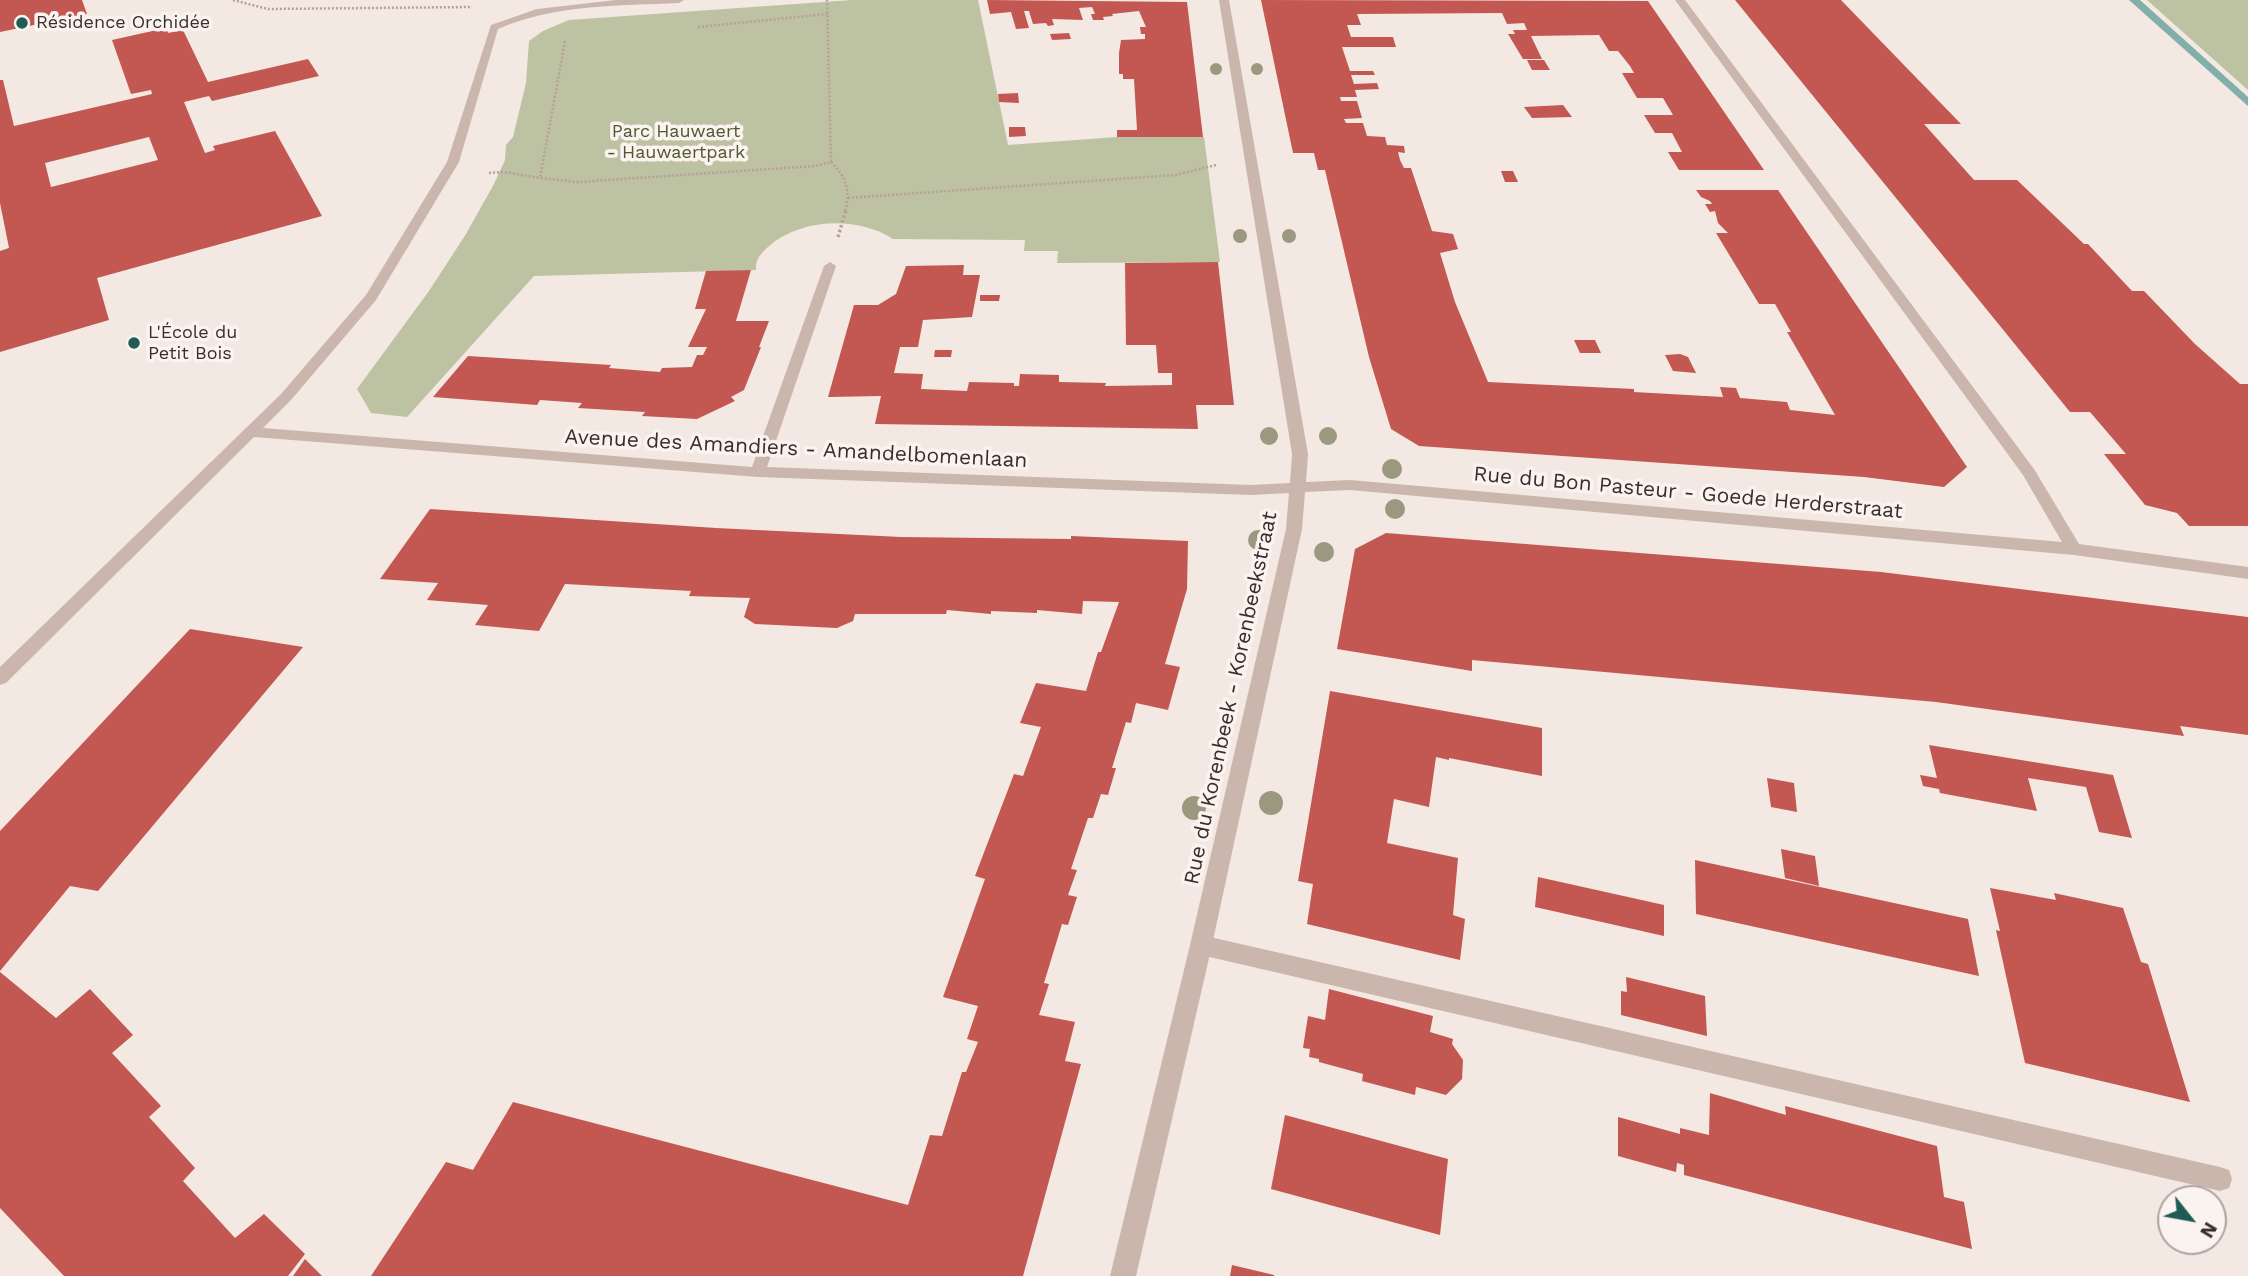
<!DOCTYPE html>
<meta charset="utf-8">
<style>
body{margin:0}
#map{position:relative;width:2248px;height:1276px;overflow:hidden;background:#f3e8e2;font-family:"Work Sans",sans-serif}
canvas{display:block}
.north{position:absolute;left:2157px;top:1185px;width:70px;height:70px;box-sizing:border-box;background:#faf3ef;border:2px solid #ada4a1;border-radius:50%;rotate:121deg;font-size:19px;font-weight:700;line-height:28px;text-align:center;color:#3a2e2c}
.north::after{content:'';display:block;margin:auto;width:24px;height:32px;background:#225b54;clip-path:polygon(50% 0,100% 100%,50% 72%,0 100%)}
</style>
<div id="map">
<canvas width="2248" height="1276"></canvas>
<div class="north">N</div>
</div>
<script>
const ctx = document.querySelector('canvas').getContext('2d');
ctx.lineJoin = 'round';
function fillPath(path, color) { ctx.fillStyle = color; ctx.fill(path, 'evenodd'); }
function trace(path, color, width, dash) { ctx.strokeStyle = color; ctx.lineWidth = width; ctx.lineCap = dash ? 'butt' : 'round'; ctx.setLineDash(dash || []); ctx.stroke(path); }
function write(font, color, halo, rows, align = 'center') {
  ctx.font = font + ' "Work Sans",sans-serif'; ctx.lineWidth = 7; ctx.setLineDash([]); ctx.textBaseline = 'middle'; ctx.strokeStyle = halo; ctx.fillStyle = color; for (const [text, x, y, turn = 0] of rows) {
    ctx.save(); ctx.translate(x, y); ctx.rotate((+turn || 0) * Math.PI / 180); ctx.textAlign = isNaN(turn) ? turn : align; if (halo) ctx.strokeText(text, 0, 0); ctx.fillText(text, 0, 0); ctx.restore();
  }
}
const green = new Path2D(`
 M852 0H978L1008 145 1117 137H1204L1220 262 1057 263 1058 251H1024L1025 240 893 239C858 216 800 218 768 247 761 253 755 260 756 270L534 276 407 417 371 413 357 389 429 291 466 234 494 184 505 160 506 145 513 137 526 83 529 41 543 31 569 20Z
 M2147 0H2248V90L2157 9Z`);
const stream = new Path2D(`
 M2129 0H2140L2248 97V106Z`);
const building = new Path2D(`
 M0 0H82L87 14 0 32Z
 M987 0 1187 2 1203 137H1117V130H1137L1134 79H1123V74H1119V53L1121 40 1145 39V34H1141L1140 27H1146L1139 11 1112 14 1113 16 1103 17 1104 20H1093L1091 14H1095L1092 7 1079 8 1083 20 1052 19 1054 25 1048 26 1046 23 1033 24 1029 11H1024L1029 28 1016 29 1011 12 990 14Z
 M1261 0 1648 1 1764 170H1679L1668 152H1682L1672 133H1655L1644 115H1673L1663 98H1637L1622 73H1634L1630 66 1618 51H1609L1599 35 1531 36 1542 59H1523L1508 34H1515L1513 30H1527L1524 23 1507 24 1502 13 1357 14 1361 25H1347L1351 37H1393L1396 47H1342L1350 71H1373L1375 75H1351L1354 84 1377 83 1379 89 1355 90 1357 97H1340L1341 101H1357L1362 118 1344 119 1346 123H1363L1367 136 1385 137 1387 145 1404 146 1405 153 1398 152 1400 160 1404 168H1411L1432 231 1453 234 1458 249 1440 253 1455 302 1488 382 1634 389V392L1723 397 1720 387 1736 388 1740 398 1787 402 1790 410 1835 415 1787 332H1791L1775 304H1759L1716 233H1728L1718 223 1715 211 1710 212 1705 204H1712L1710 201 1701 197 1696 190H1778L1967 467 1944 487 1864 477 1419 446 1391 429 1369 357 1325 170H1318L1314 153H1293Z
 M1735 0H1841L1961 124H1924L1974 180H2017L2084 244H2088L2132 291H2144L2195 344 2240 384H2248V526H2189L2177 513 2145 505 2104 454H2126L2090 412H2070Z
 M166 28 168 33 183 30 208 82 308 59 319 76 212 101 209 96 184 102 205 153 215 150 213 146 275 131 322 216 97 278 109 320 0 352V251L9 248 0 203V80H3L14 126 152 94 151 90 131 94 112 40ZM149 137 158 160 51 187 45 163Z
 M1069 33 1071 39 1052 40 1050 34Z
 M1527 60H1544L1550 70H1532Z
 M1018 93 1019 103 999 102 998 94Z
 M1563 105 1572 117 1532 118 1524 107Z
 M1009 127H1025L1026 136 1009 137Z
 M1501 171H1513L1518 182H1505Z
 M1218 262 1234 405H1196L1198 429 875 424 881 396 828 397 854 305H878L896 294 906 266 964 265 963 275H980L972 317 923 320 918 347H900L894 373 923 374 921 389 967 391 969 382 1014 383V386H1019L1020 374 1059 375V382L1106 383 1105 386 1172 385V373H1158L1156 345H1126L1125 263Z
 M751 270 736 321H769L759 347H761L744 390 731 397 735 401 697 419 642 416 645 412 578 408 582 403 540 400 537 405 433 397 468 356 611 365 609 368 660 372 662 368 692 367 697 355H703L707 347H688L706 309H695L706 271Z
 M980 295H1000L999 301H980Z
 M1574 340H1595L1601 353H1580Z
 M935 350H952L951 357H934Z
 M1680 354 1688 357 1696 373 1673 371 1665 355Z
 M430 509 716 528 901 537 1071 539V536L1188 541 1187 589 1165 664 1180 667 1168 710 1136 703 1131 723 1126 722 1112 768H1116L1108 795 1101 794 1093 818H1088L1071 869 1077 870 1068 895 1077 897 1068 925 1062 924 1044 983 1049 984 1039 1015 1075 1022 1065 1061 1081 1064 1023 1276H371L446 1162 473 1170 513 1102 908 1205 930 1135 942 1136 962 1072H966L978 1042 967 1039 978 1006 943 997 985 879 975 876 1014 774 1023 776 1041 727 1020 723 1036 683 1086 691 1098 652H1101L1119 602 1083 601 1082 614 1037 610V613L991 611V614L947 610 946 614H855L853 621 837 628 755 624 744 617 750 598 689 596 691 591 565 584 539 631 475 625 488 605 427 600 438 583 380 579Z
 M1386 533 1881 572 2248 617V735L2180 726 2184 736 1936 702 1472 660V671L1337 649 1355 549Z
 M190 629 303 647 98 891 70 886 0 971V831Z
 M1330 691 1542 728V776L1449 758V760L1436 757 1429 807 1394 799 1387 843 1458 858 1453 915 1465 919 1460 960 1307 924 1313 884 1298 881Z
 M1929 745 2113 775 2132 838 2099 832 2086 787 2028 778 2037 811 1940 793 1939 789 1923 786 1920 775 1937 778Z
 M1767 778 1794 783 1797 812 1771 807Z
 M1781 849 1815 856 1819 886 1785 878Z
 M1695 860 1968 919 1979 976 1696 914Z
 M1538 877 1664 905V936L1535 907Z
 M1990 888 2056 900 2054 893 2123 908 2141 962 2148 964 2190 1102 2025 1063 1996 930 2000 931Z
 M0 972 56 1018 90 989 133 1035 112 1053 161 1106 149 1117 195 1168 183 1181 235 1238 264 1214 305 1254 288 1276H64L0 1208Z
 M1626 977 1705 996 1707 1036 1621 1015V991L1627 992Z
 M1329 989 1433 1016 1430 1032 1453 1039 1452 1044 1463 1060 1462 1079 1446 1095 1416 1087 1415 1095 1362 1081 1363 1074 1319 1062V1059L1309 1057 1310 1049 1303 1048 1308 1016 1325 1020Z
 M1710 1093 1786 1115 1785 1106 1937 1146 1944 1197 1964 1202 1972 1249 1684 1175V1165L1677 1163 1676 1172 1618 1156V1117L1680 1134V1128L1709 1135Z
 M1285 1115 1448 1159 1440 1235 1271 1189Z
 M305 1259 322 1276H293Z
 M1232 1265 1274 1275V1276H1230Z`);
const pathFar1 = new Path2D(`
 M233 0 268 9 472 7
 M698 27 827 14
 M565 41 540 178 578 182 815 166 831 162 827 0
 M831 162C846 177 851 190 845 212
 M489 173 504 172 540 178
 M848 198 1175 175 1216 165`);
const path = new Path2D(`
 M838 237 846 210`);
const lane = new Path2D(`
 M1201 935 2220 1167 2229 1170 2232 1179 2229 1188 2220 1191 1201 955 1193 952 1190 945 1193 938Z`);
const street = new Path2D(`
 M616 0H684L679 3C618 6 556 4 498 29L459 162 376 300 291 400 263 428 752 467 824 266 830 262 836 266 767 467 1251 485 1290 483 1292 454 1219 0H1229L1308 454 1306 482 1350 480 2062 542 2023 475 1675 0H1685L2034 469 2079 544 2248 567V579L2074 555 1350 490 1305 492 1302 529 1212 945 1136 1276H1110L1190 945 1286 529 1289 493 1251 495 758 477 254 437 6 683 0 685V667L281 394 366 295 447 162 491 25 537 9Z`);
const trees = [
 [1216,69,6],
 [1257,69,6],
 [1240,236,7],
 [1289,236,7],
 [1269,436,9],
 [1328,436,9],
 [1392,469,10],
 [1395,509,10],
 [1258,540,10],
 [1324,552,10],
 [1271,803,12],
 [1194,808,12]
];
const markers = [
 [22,23,7,"#225b54"],
 [134,343,7,"#225b54"]
];
const farPoinames = [
 ["Résidence Orchidée",36,23],
 ["L'École du",148,333],
 ["Petit Bois",148,354]
];
const farParknames = [
 ["Parc Hauwaert",676,132],
 ["- Hauwaertpark",676,153]
];
const streetNames = [
 ["Avenue des Amandiers - Amandelbomenlaan",796,449,3],
 ["Rue du Bon Pasteur - Goede Herderstraat",1688,493,5],
 ["Rue du Korenbeek - Korenbeekstraat",1231,698,-78]
];
fillPath(green, '#bdc2a2');
fillPath(stream, '#82afa9');
fillPath(building, '#c25851');
trace(pathFar1, '#b7a098', 2.5, [2, 2]);
trace(path, '#b7a098', 3.5, [2.5, 2.5]);
fillPath(lane, '#cbb6ae');
fillPath(street, '#cbb6ae');
ctx.fillStyle = '#9a9980';
for (const [x, y, r] of trees) { ctx.beginPath(); ctx.arc(x, y, r, 0, 2 * Math.PI); ctx.fill(); }
for (const [x, y, r, color] of markers) { const dot = new Path2D(); dot.arc(x, y, r, 0, 2 * Math.PI); ctx.fillStyle = color; ctx.fill(dot); trace(dot, '#faf3ef', 2.5); }
write('18px', '#3a2e2c', '#faf3ef', farPoinames, 'left');
write('18px', '#515830', '#faf3ef', farParknames);
write('21px', '#3a2e2c', '#faf3ef', streetNames);
</script>
